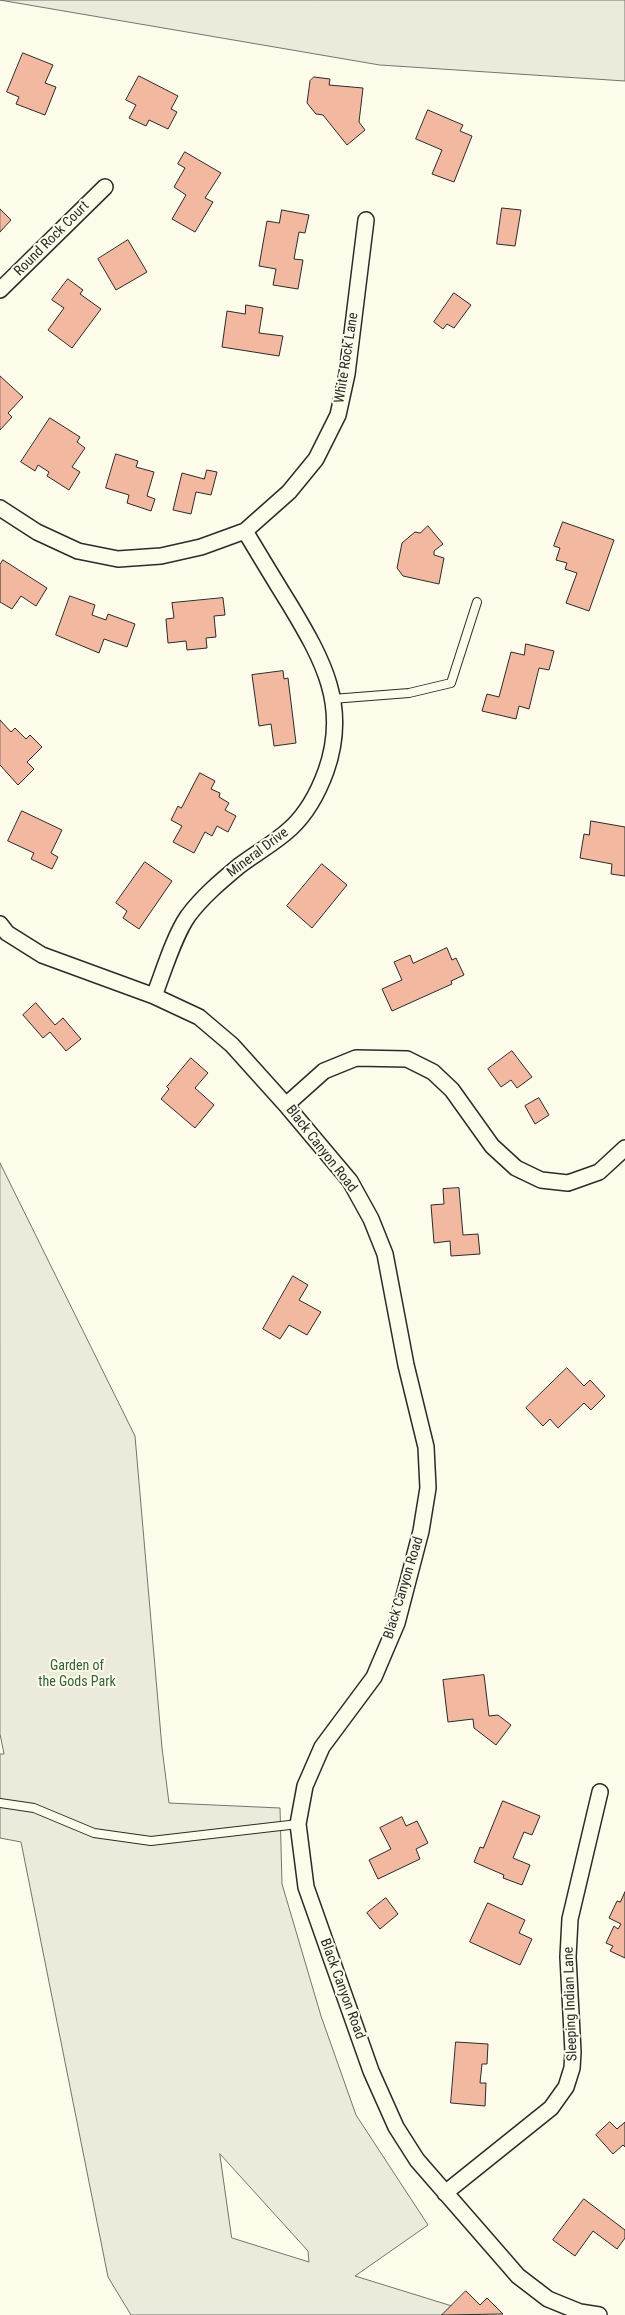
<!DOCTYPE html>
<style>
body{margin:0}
canvas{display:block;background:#fdfbea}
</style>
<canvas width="625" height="2315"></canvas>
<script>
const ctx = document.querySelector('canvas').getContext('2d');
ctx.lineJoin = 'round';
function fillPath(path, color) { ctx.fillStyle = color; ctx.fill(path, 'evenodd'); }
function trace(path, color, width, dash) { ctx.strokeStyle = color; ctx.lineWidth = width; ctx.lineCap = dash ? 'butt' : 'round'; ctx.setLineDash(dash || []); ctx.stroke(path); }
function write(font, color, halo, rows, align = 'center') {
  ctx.font = font + ' "Roboto Condensed",sans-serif'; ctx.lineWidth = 4; ctx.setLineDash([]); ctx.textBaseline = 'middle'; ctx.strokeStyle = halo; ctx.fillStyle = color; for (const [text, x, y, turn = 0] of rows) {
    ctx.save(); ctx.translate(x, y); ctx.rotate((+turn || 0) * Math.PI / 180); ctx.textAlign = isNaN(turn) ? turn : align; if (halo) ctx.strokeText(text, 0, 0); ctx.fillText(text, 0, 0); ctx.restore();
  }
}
const green = new Path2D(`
 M0 0H625V81L380 65Z
 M0 1163 135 1436 162 1748 169 1803 280 1808 282 1884 321 2016 356 2115 428 2225 355 2276 481 2315H131L108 2277 21 1842 0 1838V1754H4L0 1734ZM220 2154 308 2251 309 2262 232 2238Z`);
const building = new Path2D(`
 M23 53 53 65 45 83 56 87 45 115 16 104 19 97 7 92Z
 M139 76 178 96 171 109 177 112 168 129 149 120 146 126 129 118 136 105 126 100Z
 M314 77 330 79 329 85 363 88 359 122 365 130 347 145 323 115 316 114 307 103 310 81Z
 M428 110 463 125 460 131 472 136 454 182 432 174 442 150 416 139Z
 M185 152 221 173 205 198 213 202 195 232 172 219 186 195 174 187 185 168 178 164Z
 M502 208 521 210 515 246 497 244Z
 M0 209 11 220 0 232Z
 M282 210 309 215 305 233 299 232 294 259 303 260 298 289 273 285 276 269 259 266 267 221 279 223Z
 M128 240 147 272 116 290 98 259Z
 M68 279 83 290 80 294 101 309 72 348 48 330 64 308 52 300Z
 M454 293 471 305 454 328 447 324 443 329 434 322Z
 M246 305 263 308 259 333 283 336 279 356 222 347 227 311 245 314Z
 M0 376 23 397 8 413 12 417 0 430Z
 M50 418 80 437 77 442 85 448 72 467 80 472 69 490 47 476 49 472 38 465 35 471 21 462Z
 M116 454 138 461 136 467 154 472 147 496 155 499 151 511 127 503 129 495 106 488Z
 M207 470 217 472 211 495 196 492 191 514 173 510 182 473 204 479Z
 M563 522 614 540 589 611 566 603 577 573 565 569 567 563 556 560 560 548 554 546Z
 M428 526 443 544 434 551V555L444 558 439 584 403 576 397 568 402 543 415 532 420 533Z
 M3 560 47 588 36 606 21 596 12 609 0 602V565Z
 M70 596 95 605 92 615 106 620 108 614 135 624 127 647 104 639 99 653 56 635Z
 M223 598 225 615 214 616 216 637 206 638 207 648 187 650 186 641 168 643 166 619 174 618 172 603Z
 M526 644 554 651 549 670 539 668 529 709 519 706 516 719 482 711 487 694 499 697 511 652 524 655Z
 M283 671 284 679 288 678 296 743 274 746 271 724 259 726 252 675Z
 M0 720 11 732 15 728 26 739 30 735 42 747 27 762 34 769 18 785 0 765Z
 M200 773 215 781 211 789 220 793 219 797 229 803 225 810 236 816 228 832 217 826 212 836 205 832 194 853 173 842 182 826 171 820 178 806 181 808Z
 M22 811 62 830 51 853 58 857 52 869 31 859 34 853 8 841Z
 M591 821 625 827V876L611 874 612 864 580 858 584 834 589 835Z
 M145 862 172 881 139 929 123 918 127 911 116 903Z
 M322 864 347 885 312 928 287 906Z
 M447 948 452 960 456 958 464 975 451 981 452 984 392 1011 382 989 402 980 394 962 410 955 413 963Z
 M36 1003 55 1025 63 1018 81 1039 66 1051 50 1032 43 1038 23 1015Z
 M512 1051 532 1077 517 1088 511 1080 501 1087 488 1069Z
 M191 1058 208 1073 195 1088 214 1105 195 1128 161 1099 169 1089 167 1087Z
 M539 1098 549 1115 535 1124 525 1106Z
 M459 1188 463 1235 478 1234 480 1254 451 1256 450 1241 434 1243 431 1205 444 1204 443 1189Z
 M293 1276 308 1285 299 1300 321 1312 307 1335 289 1325 280 1339 263 1329Z
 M567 1368 584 1386 590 1380 605 1396 591 1410 584 1403 558 1428 550 1419 543 1426 526 1408Z
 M484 1675 489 1716 498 1715 511 1725 496 1745 474 1728 473 1719 448 1722 443 1680Z
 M503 1801 540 1816 532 1835 524 1832 513 1858 530 1865 522 1885 503 1878 504 1875 474 1862 480 1847 483 1848Z
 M402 1817 406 1826 417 1821 428 1843 416 1849 420 1859 378 1879 369 1860 391 1849 380 1828Z
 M625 1892V1958L610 1951 613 1946 606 1943 614 1926 618 1929 621 1924 609 1918 617 1901 620 1902Z
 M386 1898 398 1914 380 1929 367 1913Z
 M488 1903 525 1920 519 1933 532 1939 520 1965 470 1942Z
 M456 2042 488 2044 487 2064H482L480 2083H486L485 2106 451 2103Z
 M610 2122 617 2129 625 2122V2147L623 2145 613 2154 596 2135Z
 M584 2199 625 2230V2238L617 2249 593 2231 575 2256 553 2240Z
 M466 2291 480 2305 487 2298 503 2314 442 2315Z`);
const lane = new Path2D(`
 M332 699 409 693 451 683 477 602
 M0 1803 34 1808 94 1833 151 1841 298 1824`);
const street = new Path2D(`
 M0 290 105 187
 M0 508 37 532 78 551 118 559 161 556 201 547 245 531 289 492 316 459 338 415 347 374 366 220
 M0 924 7 933 42 955 154 996 199 1017 232 1045 286 1105 350 1181 371 1219 385 1254 406 1365 426 1447 428 1488 421 1531 397 1623 374 1677 322 1747 305 1786 298 1824 306 1887 371 2071 396 2127 417 2160 518 2276 548 2299 580 2312 599 2315
 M154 996C163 973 174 936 188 916 202 897 221 881 239 866 256 853 275 843 291 828 307 813 318 793 326 771 349 706 323 660 290 605 275 581 260 556 245 531
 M286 1105 324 1071 356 1058 407 1059 433 1072 452 1090 492 1146 516 1168 541 1180 568 1183 599 1172 625 1148
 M445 2193 551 2108 566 2087 572 2068 573 2052 568 1957 570 1919 600 1792`);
const streetNames = [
 ["Round Rock Court",52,239,-45],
 ["White Rock Lane",347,358,-81],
 ["Mineral Drive",258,853,-37],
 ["Black Canyon Road",321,1149,52],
 ["Black Canyon Road",404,1588,-73],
 ["Black Canyon Road",342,1989,70],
 ["Sleeping Indian Lane",571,2004,-92]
];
const parkNames = [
 ["Garden of",77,1666],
 ["the Gods Park",77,1682]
];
fillPath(green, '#ecebdb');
trace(green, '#74746e', 1);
fillPath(building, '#f2b8a0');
trace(building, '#2b2b2b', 1);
trace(lane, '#2b2b2b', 10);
trace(street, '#2b2b2b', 18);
trace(lane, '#fdfbea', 8);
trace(street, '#fdfbea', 15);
write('14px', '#2b2b2b', '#fdfbea', streetNames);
write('14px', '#34623c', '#fdfbea', parkNames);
</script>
